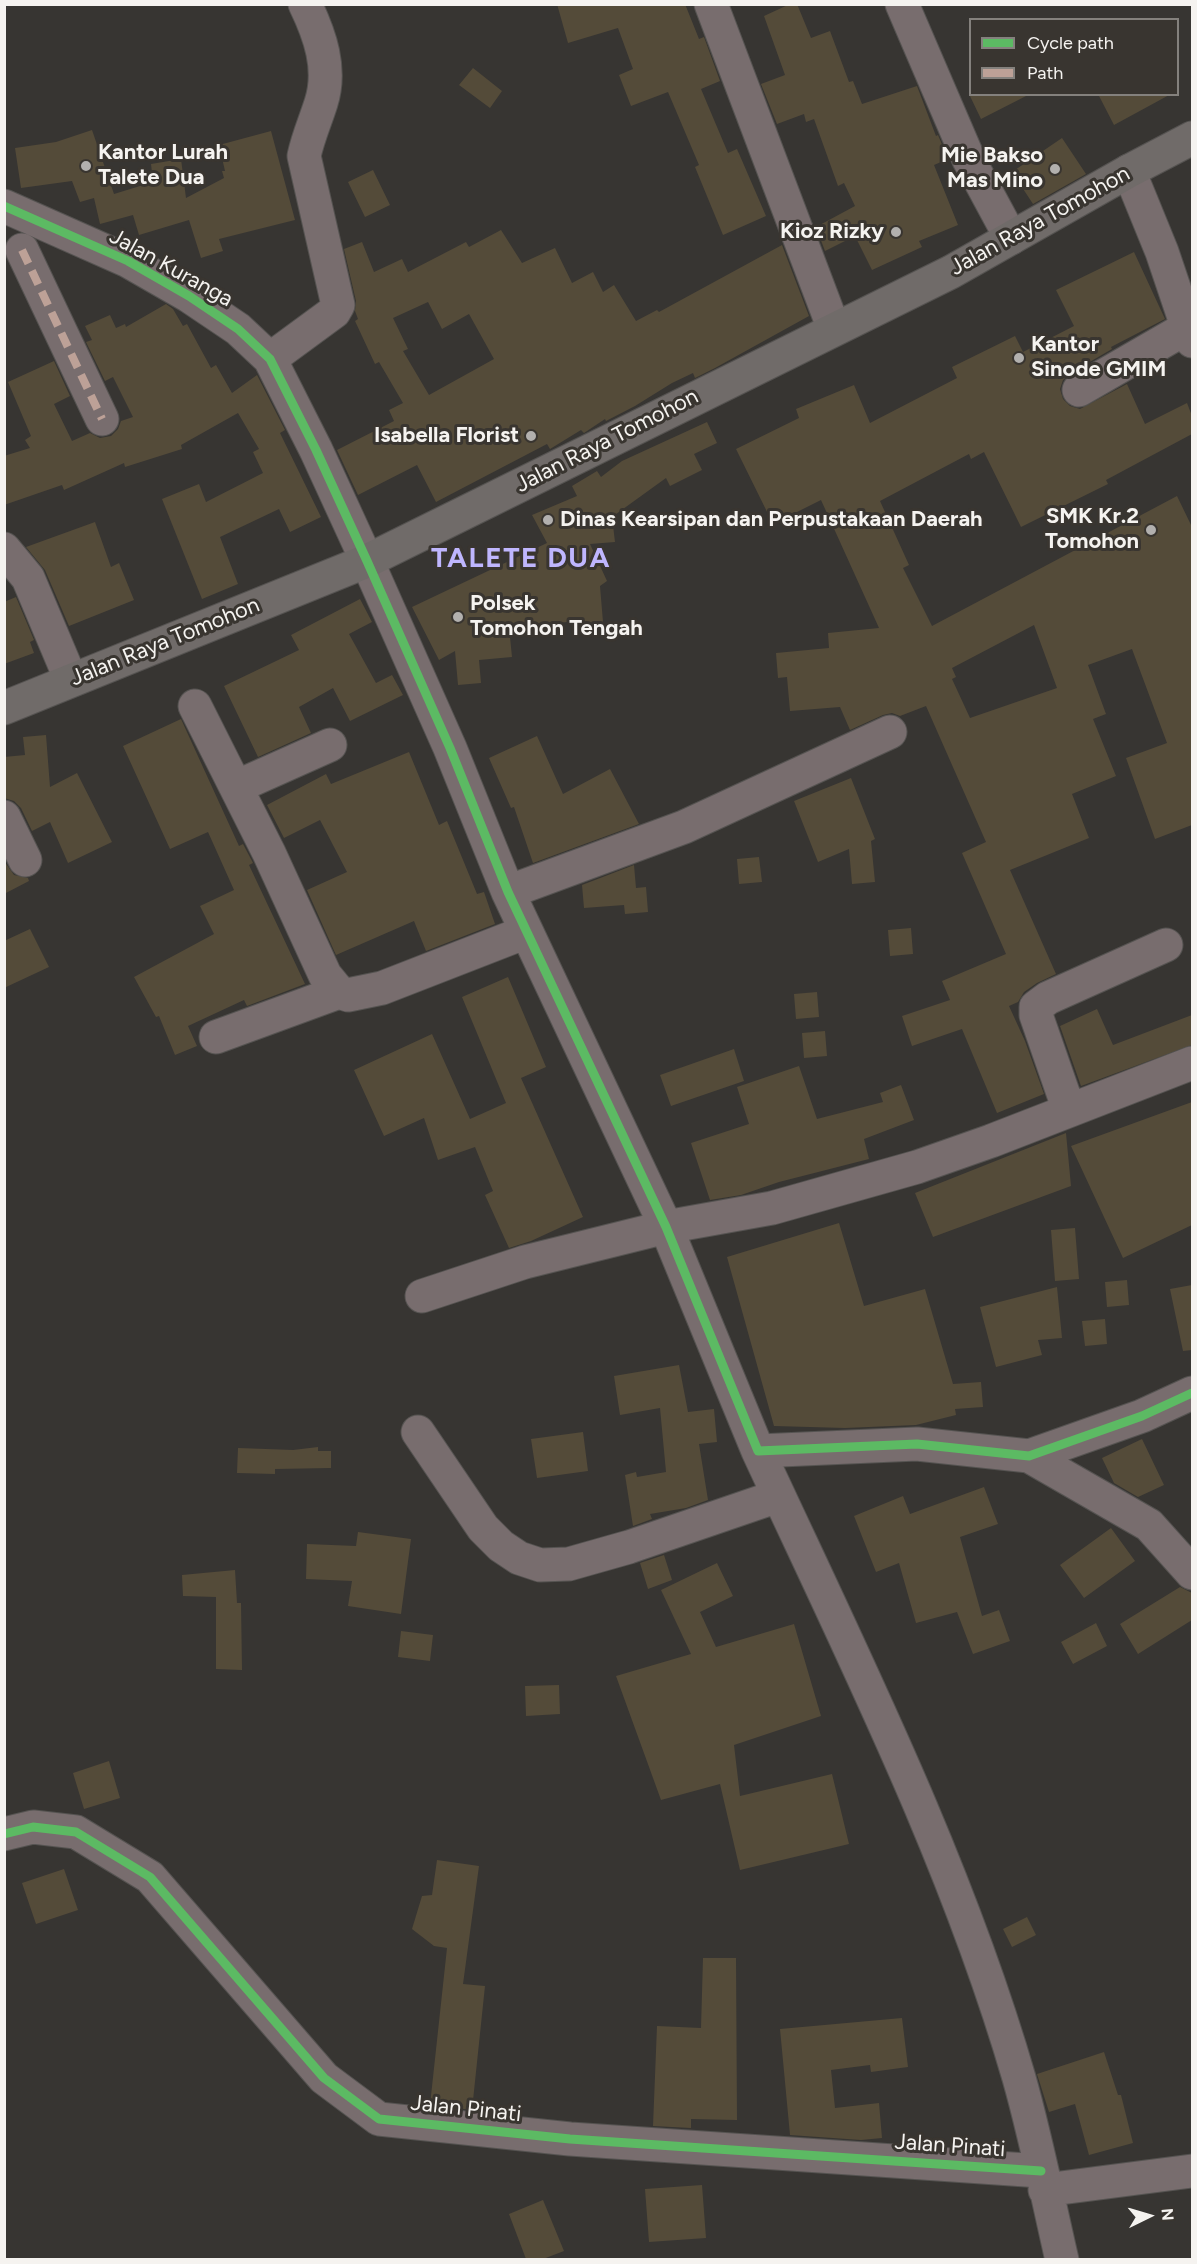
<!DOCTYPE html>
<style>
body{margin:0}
#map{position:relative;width:1197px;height:2264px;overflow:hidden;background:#373532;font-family:Figtree,sans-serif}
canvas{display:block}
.frame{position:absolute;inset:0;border:6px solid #f5f3f0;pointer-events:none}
.legend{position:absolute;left:969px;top:18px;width:210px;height:78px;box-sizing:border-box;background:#393530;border:2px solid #84817d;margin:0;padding:8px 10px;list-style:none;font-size:18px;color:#f5f3f0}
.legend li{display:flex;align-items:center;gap:12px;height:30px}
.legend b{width:30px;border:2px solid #84817d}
.north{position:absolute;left:1119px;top:2186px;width:60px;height:60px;-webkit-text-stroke:4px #393530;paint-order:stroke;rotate:85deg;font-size:16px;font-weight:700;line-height:24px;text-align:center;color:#f5f3f0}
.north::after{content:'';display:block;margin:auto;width:21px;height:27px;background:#f5f3f0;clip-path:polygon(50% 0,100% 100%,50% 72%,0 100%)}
</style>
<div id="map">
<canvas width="1197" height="2264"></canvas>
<div class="frame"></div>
<ul class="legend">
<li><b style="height:8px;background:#5cba63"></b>Cycle path</li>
<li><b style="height:8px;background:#bda197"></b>Path</li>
</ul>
<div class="north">N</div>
</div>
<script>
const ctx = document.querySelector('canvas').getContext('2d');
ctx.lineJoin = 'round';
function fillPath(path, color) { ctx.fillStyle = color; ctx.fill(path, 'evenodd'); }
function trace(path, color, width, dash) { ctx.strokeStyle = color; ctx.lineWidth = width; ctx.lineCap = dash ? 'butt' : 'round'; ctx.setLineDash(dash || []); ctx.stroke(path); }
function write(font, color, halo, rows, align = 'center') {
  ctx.font = font + ' Figtree,sans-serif'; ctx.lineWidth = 6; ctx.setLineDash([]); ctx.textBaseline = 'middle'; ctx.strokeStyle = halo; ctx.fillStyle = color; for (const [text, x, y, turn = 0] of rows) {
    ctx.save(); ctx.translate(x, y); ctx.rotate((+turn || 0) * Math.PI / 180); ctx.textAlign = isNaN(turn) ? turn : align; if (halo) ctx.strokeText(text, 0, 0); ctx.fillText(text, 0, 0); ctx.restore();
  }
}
const building = new Path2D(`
 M557 4H685L699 39 704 37 720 81 701 89 728 153 737 149 766 216 723 235 695 167 699 165 668 92 631 106 619 75 633 69 618 28 568 43Z
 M790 4H797L811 38 830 31 849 82 853 81 862 104 917 86 936 136 938 135 948 159 934 165 958 225 919 241 922 247 872 270 855 236 825 251 816 227 855 206 844 183 838 186 814 119 806 122 804 114 777 124 761 84 785 75 764 16Z
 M473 68 502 91 490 108 459 85Z
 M969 94H1030L981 119Z
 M1098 94H1171L1114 125Z
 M92 130 114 194 153 182 151 164 181 159 186 198 224 178 222 171H225L219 145 271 131 295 220 219 239 223 251 201 258 189 220 139 235 133 215 100 224 94 198 80 202 72 181 21 188 15 148 56 142Z
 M1062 138 1086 174 1033 204 1012 172Z
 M373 170 390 205 365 217 348 182Z
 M501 230 522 263 555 248 572 283 593 272 603 292 614 285 636 321 657 310 659 312 782 245 809 316 715 368 695 378 693 373 672 383 635 406 606 421 605 419 584 433 581 430 550 449 547 444 436 502 417 465 358 495 337 450 394 421 389 410 403 403 379 362 375 364 355 321 358 319 355 311 356 301 344 249 362 242 374 272 402 259 408 272 466 242 469 247ZM428 302 442 329 469 314 494 359 429 395 403 351 408 349 393 318Z
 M1134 252 1165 319 1111 347 1112 349 1069 374 1063 380 1060 389 1063 399 1070 406 1080 409 1127 384 1145 424 1187 403 1192 416V434L1106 480 1108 484 1021 527 984 452 971 459 969 454 880 501 909 565 903 568 932 626 1177 496 1192 527V825L1155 839 1126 758 1167 743 1132 649 1088 665 1106 714 1093 719 1116 776 1072 794 1089 838 1010 870 1056 974 1037 983 1024 992 1018 1002 1009 1006 1025 1041 1044 1094 997 1113 962 1029 912 1046 902 1016 950 1000 942 981 1006 954 962 853 986 842 926 706 900 716 892 713 883 715 850 730 840 707 790 711 787 677 778 678 776 653 829 648 828 633 879 628 821 500 773 524 736 449 799 418 796 409 854 385 870 423 957 378 952 367 1015 336 1023 352 1074 326 1056 290ZM1034 625 1057 688 970 718 952 679 956 677 952 668Z
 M166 304 173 309 183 326 187 324 211 368 216 365 232 393 257 375 285 430 280 433 321 517 290 532 279 509 220 537 238 584 202 599 162 499 199 484 206 502 263 473 253 452 259 449 238 413 181 445 182 449 125 467 124 463 64 490 62 485 4 505V456L30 448 25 440 31 436 8 382 54 361 70 396 54 404 72 441 90 433 100 438 111 436 118 429 121 421 133 417 113 377 105 381 86 342 92 340 85 326 110 315 116 328 125 324 126 327Z
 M707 422 717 443 694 454 702 470 670 486 666 478 612 517 615 542 590 544 607 581 600 586 603 622 580 624V621L509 627 512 657 479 660 481 683 458 685 455 651 439 660 412 607 547 543 532 515 577 496 572 486 597 471 601 477 622 461Z
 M95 522 111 567 119 563 134 600 69 626 45 570 26 547Z
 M16 597 34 640 30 642 34 653 4 664V602Z
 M360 599 372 622 349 634 376 683 392 675 403 695 350 721 333 688 299 707 311 733 258 757 224 686 299 650 291 635Z
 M181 719 239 846 243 844 252 861 253 863 249 865 305 984 247 1006 244 1000 188 1026 197 1046 175 1055 159 1016 156 1017 134 977 214 934 200 906 234 890 208 832 170 849 123 746Z
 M46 735 50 787 77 773 112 842 68 863 50 822 32 831 21 808 14 801 4 798V757L25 755 23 737Z
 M537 736 563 794 610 769 639 824 533 863 514 807 511 808 489 758Z
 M409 752 439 825 447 821 477 894 484 892 495 924 426 951 414 921 336 955 307 890 347 872 320 820 284 838 267 805 326 774 331 784Z
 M851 778 875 839 871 841 875 882 852 884 849 849 818 862 794 801Z
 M759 857 762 882 739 884 737 859Z
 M4 861 14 875 28 878 29 881 4 894Z
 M634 865 636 888 646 887 648 912 625 914 624 905 584 908 582 885Z
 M911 928 913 954 890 956 888 930Z
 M30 929 49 967 4 988V941Z
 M508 977 546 1067 521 1078 583 1217 531 1241 509 1248 485 1195 493 1191 475 1147 438 1160 424 1118 384 1136 354 1070 432 1034 470 1119 506 1103 462 997Z
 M817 992 819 1017 796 1019 794 994Z
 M1097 1009 1113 1045 1192 1015V1045L1081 1086 1060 1026Z
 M825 1031 827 1056 804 1058 802 1033Z
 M734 1049 744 1081 671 1106 660 1075Z
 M799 1066 817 1119 883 1102 880 1093 901 1085 914 1120 864 1139 869 1159 779 1182 741 1195 710 1200 691 1143 749 1124 737 1087Z
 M1192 1102V1225L1123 1258 1071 1146Z
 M1066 1133 1071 1186 933 1237 915 1193Z
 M839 1223 864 1306 925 1289 953 1384 981 1382 983 1407 955 1409 956 1415 916 1425 845 1428 774 1426 727 1257Z
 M1075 1228 1079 1279 1055 1281 1051 1230Z
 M1127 1280 1129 1305 1107 1307 1105 1282Z
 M1192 1285V1350L1183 1351 1170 1289Z
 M1057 1287 1062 1338 1038 1340 1042 1355 996 1367 980 1307Z
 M1105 1319 1107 1344 1085 1346 1082 1321Z
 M679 1365 688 1412 714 1409 717 1442 699 1444 708 1500 686 1508 650 1514 652 1519 633 1526 625 1475 636 1472 637 1477 666 1472 660 1408 620 1415 614 1376Z
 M583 1432 588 1471 537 1478 531 1439Z
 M1142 1439 1164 1485 1138 1497 1114 1483 1102 1458Z
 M318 1447V1451H331V1468L275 1469V1474L237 1473 238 1448 293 1450Z
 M984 1487 998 1524 960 1537 982 1616 999 1610 1010 1641 973 1654 957 1612 916 1623 899 1563 876 1572 854 1516 903 1496 910 1514Z
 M1111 1528 1135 1561 1084 1598 1060 1565Z
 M358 1532 411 1539 401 1614 348 1606 352 1581 306 1579 307 1544 356 1546Z
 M664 1555 672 1580 648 1589 640 1563Z
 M717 1563 733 1596 700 1612 716 1647 794 1624 821 1716 734 1745 740 1796 832 1774 849 1844 740 1870 720 1784 661 1800 616 1676 691 1654 661 1590Z
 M235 1570 237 1603H241L242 1670 216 1669V1597L183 1596 182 1575Z
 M1180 1587 1192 1593V1620L1138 1654 1120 1624Z
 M1096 1623 1107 1646 1073 1664 1061 1642Z
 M401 1631 433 1635 430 1661 398 1657Z
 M559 1685 560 1714 526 1716 525 1686Z
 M109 1761 120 1798 84 1809 73 1773Z
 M437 1860 479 1866 463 1984 485 1986 472 2110 430 2105 447 1948 434 1946 412 1929 422 1896 432 1895Z
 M64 1869 78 1910 36 1924 22 1883Z
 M1027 1917 1036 1935 1012 1947 1003 1929Z
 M703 1958H736L737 2120 691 2119V2128L653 2126 657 2026 701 2028Z
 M902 2018 908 2067 871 2072 870 2065 831 2070 835 2108 879 2103 882 2138 861 2140 790 2135 780 2029Z
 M1104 2052 1118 2095H1121L1133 2143 1089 2155 1075 2104 1049 2112 1037 2074Z
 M702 2185 706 2238 649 2242 645 2189Z
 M543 2200 564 2251 543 2259H526L509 2214Z`);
const minor = new Path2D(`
 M711 4 834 329
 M902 4 969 160 1011 238
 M1129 171 1162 252 1192 341
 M4 206 128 261 189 296 238 329 270 359 316 450 367 561 450 748 508 892 666 1227 758 1451 917 1444 1029 1456 1142 1416 1192 1393
 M22 250 102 419
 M270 359 334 312 338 305 304 156C308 137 315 122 321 103 332 69 320 35 305 4
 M1079 390 1188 327
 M4 549 28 578 71 680
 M195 706 269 853 325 975 339 992 348 995 382 988 526 932
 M236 787 330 745
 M4 817 25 860
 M508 892 684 827 890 732
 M216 1037 339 992
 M1069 1110 1036 1015V1007L1048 998 1166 945
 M422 1296 525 1262 666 1227 772 1208 917 1167 991 1141 1192 1063
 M418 1432 483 1528 501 1546 519 1558 540 1565 569 1564 629 1547 778 1496
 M758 1451C853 1656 956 1861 1019 2078 1036 2138 1048 2199 1062 2260
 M1029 1456 1149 1525 1192 1573
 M4 1834 33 1827 76 1832 150 1877 324 2078 379 2119 570 2139 1041 2171
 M1045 2190 1192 2171`);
const highway = new Path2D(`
 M4 708 367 561 951 272 1129 171 1192 138`);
const quiet = new Path2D(`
 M22 250 102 419`);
const cycleway = new Path2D(`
 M4 206 128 261 189 296 238 329 270 359 316 450 367 561 450 748 508 892 666 1227 758 1451 917 1444 1029 1456 1142 1416 1192 1393
 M4 1834 33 1827 76 1832 150 1877 324 2078 379 2119 570 2139 1041 2171`);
const markers = [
 [86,166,6,"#b2b0ae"],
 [1055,169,6,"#b2b0ae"],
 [896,232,6,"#b2b0ae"],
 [1019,358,6,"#b2b0ae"],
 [531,436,6,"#b2b0ae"],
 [548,520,6,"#b2b0ae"],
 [1151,530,6,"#b2b0ae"],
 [458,617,6,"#b2b0ae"]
];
const poiNames = [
 ["Kantor Lurah",98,153],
 ["Talete Dua",98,178],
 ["Mie Bakso",1043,156,"right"],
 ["Mas Mino",1043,181,"right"],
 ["Kioz Rizky",884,232,"right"],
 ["Kantor",1031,345],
 ["Sinode GMIM",1031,370],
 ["Isabella Florist",519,436,"right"],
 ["SMK Kr.2",1139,517,"right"],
 ["Tomohon",1139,542,"right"],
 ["Dinas Kearsipan dan Perpustakaan Daerah",560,520],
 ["Polsek",470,604],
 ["Tomohon Tengah",470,629]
];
const streetNames = [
 ["Jalan Raya Tomohon",1040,221,-29],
 ["Jalan Kuranga",171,268,29],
 ["Jalan Raya Tomohon",607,441,-27],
 ["Jalan Raya Tomohon",165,642,-22],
 ["Jalan Pinati",466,2109,6],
 ["Jalan Pinati",950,2146,4]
];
const districtNames = [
 ["TALETE DUA",521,559]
];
fillPath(building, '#544b39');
trace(minor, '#555351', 35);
trace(highway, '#555351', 35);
trace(minor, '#786d6e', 33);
trace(highway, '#706b69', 33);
trace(quiet, '#bda197', 8, [15, 8]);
trace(cycleway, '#5cba63', 9);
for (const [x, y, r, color] of markers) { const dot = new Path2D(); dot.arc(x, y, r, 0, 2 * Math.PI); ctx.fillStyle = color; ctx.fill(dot); trace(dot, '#393530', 2); }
write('bold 22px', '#f5f3f0', '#393530', poiNames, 'left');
write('22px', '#f5f3f0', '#393530', streetNames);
ctx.letterSpacing = '1.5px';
write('bold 28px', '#bfb6fe', '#393530', districtNames);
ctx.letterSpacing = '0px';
</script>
